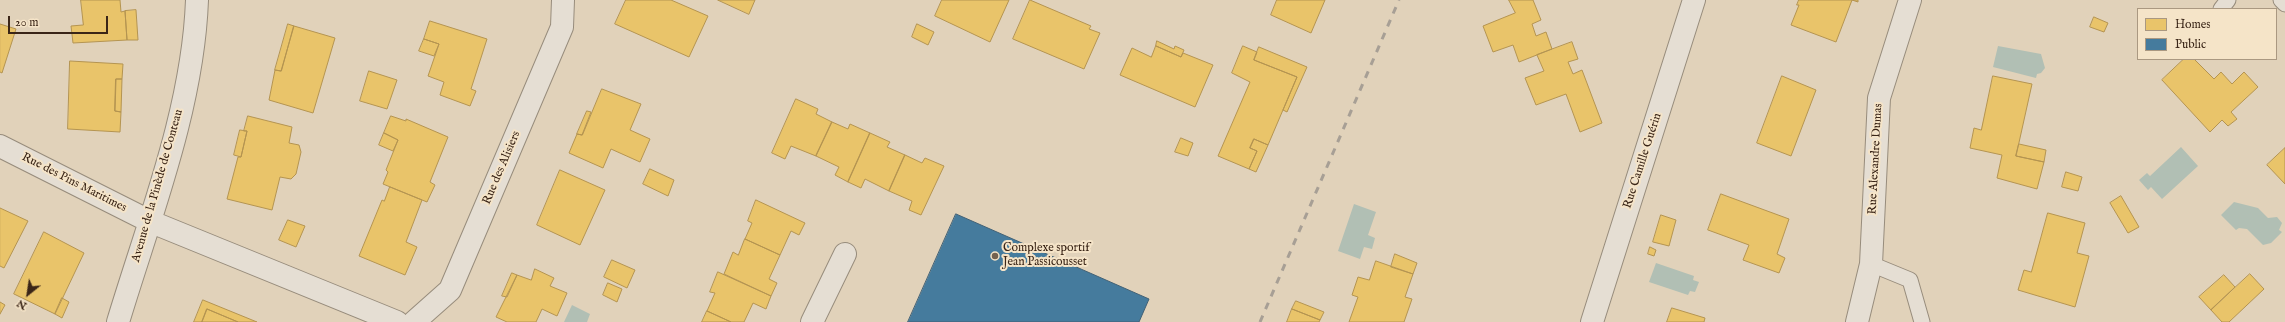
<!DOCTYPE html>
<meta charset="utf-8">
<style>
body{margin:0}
#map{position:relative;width:2285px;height:322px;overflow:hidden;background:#e1d2ba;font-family:"IM FELL English",serif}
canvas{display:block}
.legend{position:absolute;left:2137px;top:8px;width:140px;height:52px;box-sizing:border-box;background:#f5e4c8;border:1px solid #aa9881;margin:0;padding:5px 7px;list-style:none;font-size:12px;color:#3a2517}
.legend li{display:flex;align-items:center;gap:8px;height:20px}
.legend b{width:20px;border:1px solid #aa9881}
.north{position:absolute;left:8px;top:274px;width:40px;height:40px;-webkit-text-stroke:3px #f5e4c8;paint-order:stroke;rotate:210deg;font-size:11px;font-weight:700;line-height:16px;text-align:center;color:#3a2517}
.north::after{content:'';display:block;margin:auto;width:14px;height:18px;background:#3a2517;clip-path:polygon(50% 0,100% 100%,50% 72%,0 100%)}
.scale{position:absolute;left:8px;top:16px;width:100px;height:18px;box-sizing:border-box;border:2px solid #3a2517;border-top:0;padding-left:5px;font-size:12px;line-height:14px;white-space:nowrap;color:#3a2517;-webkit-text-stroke:3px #f5e4c8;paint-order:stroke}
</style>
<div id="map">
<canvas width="2285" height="322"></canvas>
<ul class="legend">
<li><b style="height:11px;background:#e9c46a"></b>Homes</li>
<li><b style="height:11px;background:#457b9d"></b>Public</li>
</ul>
<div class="north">N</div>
<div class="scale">20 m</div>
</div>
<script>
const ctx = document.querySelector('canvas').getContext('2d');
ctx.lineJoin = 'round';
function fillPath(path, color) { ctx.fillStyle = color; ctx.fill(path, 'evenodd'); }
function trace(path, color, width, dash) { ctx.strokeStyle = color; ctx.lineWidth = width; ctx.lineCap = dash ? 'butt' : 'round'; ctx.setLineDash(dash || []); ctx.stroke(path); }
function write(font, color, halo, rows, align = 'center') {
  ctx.font = font + ' "IM FELL English",serif'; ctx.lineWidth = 4; ctx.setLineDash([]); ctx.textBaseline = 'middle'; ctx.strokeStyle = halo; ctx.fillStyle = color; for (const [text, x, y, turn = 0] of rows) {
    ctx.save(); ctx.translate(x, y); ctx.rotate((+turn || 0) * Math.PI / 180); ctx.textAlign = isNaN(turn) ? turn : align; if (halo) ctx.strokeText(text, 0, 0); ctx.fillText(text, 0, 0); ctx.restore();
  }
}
const water = new Path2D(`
 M1998 46 2041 54 2045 68 2041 73 2037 74 2036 78 1993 67Z
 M2181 147 2198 166 2162 199 2151 187 2148 190 2139 180 2147 173 2150 176Z
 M2234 202 2258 208 2268 218 2277 217 2282 223 2279 230 2282 232 2271 243 2263 245 2247 229 2239 228 2236 230 2221 215Z
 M1354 204 1376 212 1368 235 1375 238 1372 249 1364 247 1360 259 1338 251Z
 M1656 263 1694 276 1693 280 1699 282 1695 292 1690 291 1688 295 1649 282Z
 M572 305 590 314 587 322H564Z`);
const homes = new Path2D(`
 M81 0H120L121 12 125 11 127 40 73 43 71 26 83 25Z
 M626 0H671L708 16 689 57 615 24Z
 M718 0H755L749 14Z
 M942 0H1009L990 42 935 16Z
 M1030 0 1091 26 1089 29 1100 33 1084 69 1013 39Z
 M1277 0H1325L1311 33 1271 15Z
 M1509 0H1533L1541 20 1532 24 1536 36 1546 32 1552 49 1519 62 1513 45 1493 52 1483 26 1515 13Z
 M1799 0H1858V2L1852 0 1836 42 1791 25 1799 5H1797Z
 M136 10 138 40H127L125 11Z
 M2094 17 2108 23 2104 32 2090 27Z
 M430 21 487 39 471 89 476 91 470 106 440 95 444 82 428 76 439 44 424 39Z
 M0 24 16 29 2 73 0 72Z
 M288 24 294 26 281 71 275 70Z
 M917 24 934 32 928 45 912 37Z
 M294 26 335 38 313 113 269 100 275 70 281 71Z
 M424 39 439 44 434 56 419 51Z
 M1157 41 1174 49 1175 46 1184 50 1181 57 1156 46Z
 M1572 42 1578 59 1568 62 1573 74 1582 70 1602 123 1580 132 1566 94 1536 105 1525 78 1544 71 1537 55Z
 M1156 46 1181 57 1183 53 1213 65 1195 107 1120 75 1132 48 1151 57Z
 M1243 46 1257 52 1254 60 1297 77 1268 145 1254 139 1250 148 1257 151 1249 169 1218 156 1250 82 1232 73Z
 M1259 47 1307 67 1287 112 1283 110 1297 77 1254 60Z
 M2184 59H2194L2214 79 2221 72 2232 84 2244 72 2258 87 2231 112 2237 119 2228 126 2222 120 2210 132 2162 80Z
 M70 61 123 64 122 79H116L115 111 121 112 120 132 68 129Z
 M369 71 397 80 387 109 360 101Z
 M1782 76 1816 90 1791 156 1757 143Z
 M1993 76 2032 84 2016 156 2044 162 2037 189 1997 178 2002 155 1970 148 1974 128 1981 130Z
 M116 79H122L121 112 115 111Z
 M602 89 641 104 630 130 650 139 640 162 611 149 603 168 569 153 577 134 582 135Z
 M796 99 818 109 816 114 832 122 816 156 791 146 785 159 772 153Z
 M587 111 591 112 582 135 577 134Z
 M248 116 292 127 289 143 299 145 301 152 296 174 291 179 280 177 272 210 227 199 238 157H241L247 131H244Z
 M391 116 406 121V119L448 137 430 182 435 185 427 202 383 184 388 172 386 170 398 140 384 133Z
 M832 122 848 129 850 124 870 133 848 182 835 175 839 167 816 156Z
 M240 130 247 131 241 157 234 155Z
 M384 133 398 140 393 151 379 145Z
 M870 133 890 142 887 147 905 155 889 191 865 179 861 188 848 182Z
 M1181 138 1193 143 1188 156 1175 152Z
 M1254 139 1268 145 1256 172 1249 169 1257 151 1250 148Z
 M2019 144 2046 150 2044 162 2016 156Z
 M2285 148V184L2267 165Z
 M905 155 922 163 925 158 944 166 921 215 909 210 912 201 889 191Z
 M650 169 674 180 668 196 643 184Z
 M560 170 605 190 580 245 537 225Z
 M2066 172 2082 177 2078 191 2062 187Z
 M390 187 422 200 406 242 417 247 405 275 359 256 382 200 384 201Z
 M1721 194 1789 219 1777 254 1785 258 1779 273 1743 260 1749 245 1708 230Z
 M2121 196 2139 227 2128 233 2110 203Z
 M756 200 805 223 799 235 791 231 780 255 745 239 752 223 748 221Z
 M0 208 28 221 4 268 0 266Z
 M2048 213 2085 223 2077 253 2089 256 2075 307 2018 290 2024 270 2031 272Z
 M1661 215 1676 220 1669 246 1653 242Z
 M288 220 305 226 296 247 279 240Z
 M44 232 84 253 55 314 14 294Z
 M745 239 780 255 769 279 777 283 771 296 724 274 733 252 738 255Z
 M1650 247 1656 250 1654 256 1648 254Z
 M1395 254 1417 263 1413 274 1391 267Z
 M612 260 635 270 627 288 604 277Z
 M1376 261 1413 274 1405 297 1412 299 1404 322H1349L1358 297 1352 295 1358 277 1369 280Z
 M535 269 554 278 550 286 567 293 557 316 542 309 536 322H507L496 317 517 275 531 280Z
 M718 272 771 296 766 309 753 303 744 322H731L707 311 715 293 710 292Z
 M512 273 517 275 507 297 502 296Z
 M2250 274 2264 289 2229 322H2222L2211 310Z
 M2224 275 2235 287 2211 310 2199 297Z
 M608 283 622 289 617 302 603 295Z
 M62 298 69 302 62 318 55 314Z
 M203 300 257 322H238L207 309 202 322H194Z
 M1296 301 1324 312 1320 320 1292 309Z
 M0 302 5 305 0 314Z
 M1672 308 1705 318 1704 322H1667Z
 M207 309 238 322H202Z
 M1292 309 1320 320 1319 322H1287Z
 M707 311 731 322H702Z`);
const public = new Path2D(`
 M956 214 1149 299 1139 322H908Z`);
const lane = new Path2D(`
 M2281 0 2285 4
 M2221 9 2228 0
 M1871 264 1910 280 1922 322`);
const street = new Path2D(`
 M0 146 149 221 397 322
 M118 322C149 219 193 109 197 0
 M414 322 450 290 562 27 563 0
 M812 322 845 254
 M1592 322 1694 0
 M1857 322 1871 264 1879 98 1910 0`);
const rail = new Path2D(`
 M1260 322 1399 0`);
const markers = [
 [995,256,4,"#746250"]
];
const streetNames = [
 ["Rue Alexandre Dumas",1876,159,-87],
 ["Rue Camille Guérin",1643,161,-72],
 ["Rue des Alisiers",502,168,-67],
 ["Rue des Pins Maritimes",74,183,27],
 ["Avenue de la Pinède de Conteau",158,186,-74]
];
const poiNames = [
 ["Complexe sportif",1003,249],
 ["Jean Passicousset",1003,263]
];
fillPath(water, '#b1bfb4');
fillPath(homes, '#e9c46a');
trace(homes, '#b49451', 1);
fillPath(public, '#457b9d');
trace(public, '#426175', 1);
trace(lane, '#978c7c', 17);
trace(street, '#978c7c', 24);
trace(lane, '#e5ded3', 15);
trace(street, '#e5ded3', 22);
trace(rail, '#a79f95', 3, [7, 7]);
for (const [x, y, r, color] of markers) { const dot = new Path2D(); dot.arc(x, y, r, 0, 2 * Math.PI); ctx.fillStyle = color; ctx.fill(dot); trace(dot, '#f5e4c8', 1.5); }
write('12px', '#3a2517', '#f5e4c8', streetNames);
write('12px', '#3a2517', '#f5e4c8', poiNames, 'left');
</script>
